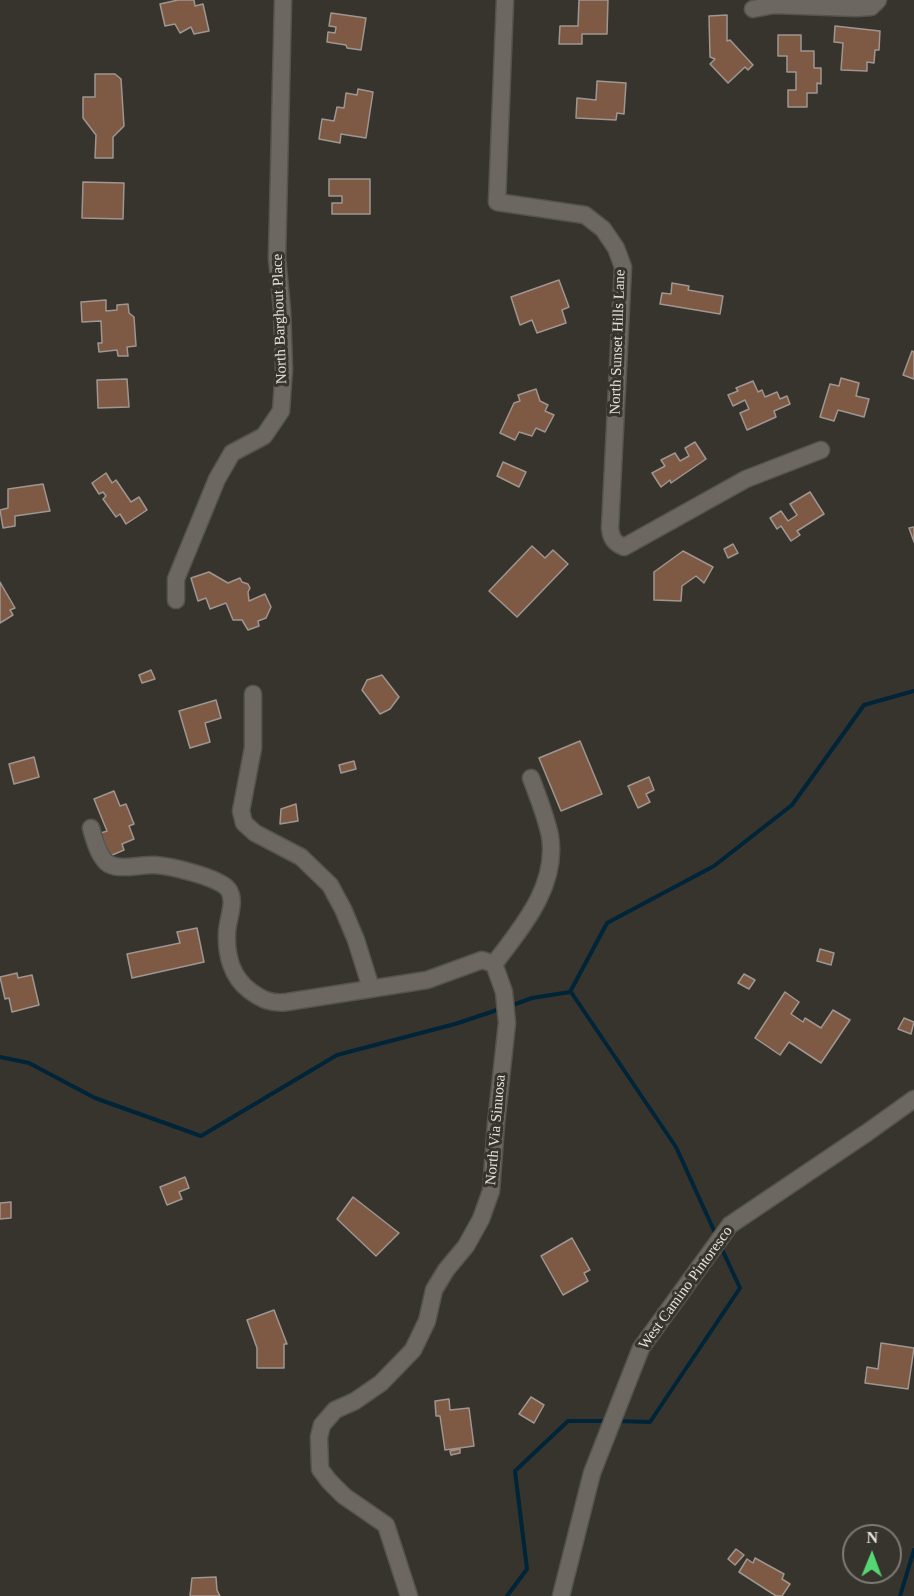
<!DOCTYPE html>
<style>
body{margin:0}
#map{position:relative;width:914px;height:1596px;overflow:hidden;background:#37342d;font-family:"Times New Roman",serif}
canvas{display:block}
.north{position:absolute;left:842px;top:1524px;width:60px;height:60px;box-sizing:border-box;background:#37342d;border:2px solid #7c7a74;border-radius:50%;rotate:1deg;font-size:16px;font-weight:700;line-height:24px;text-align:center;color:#e4e2de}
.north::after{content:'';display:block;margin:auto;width:21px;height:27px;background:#54d672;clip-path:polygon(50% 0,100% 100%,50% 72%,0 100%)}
</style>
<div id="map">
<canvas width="914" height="1596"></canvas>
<div class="north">N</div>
</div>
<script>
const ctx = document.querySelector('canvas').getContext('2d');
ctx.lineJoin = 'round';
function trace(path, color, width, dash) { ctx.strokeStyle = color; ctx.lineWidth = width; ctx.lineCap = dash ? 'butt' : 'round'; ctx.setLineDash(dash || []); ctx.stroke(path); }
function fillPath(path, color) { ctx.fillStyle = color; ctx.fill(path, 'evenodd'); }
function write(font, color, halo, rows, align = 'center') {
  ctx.font = font + ' "Times New Roman",serif'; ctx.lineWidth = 6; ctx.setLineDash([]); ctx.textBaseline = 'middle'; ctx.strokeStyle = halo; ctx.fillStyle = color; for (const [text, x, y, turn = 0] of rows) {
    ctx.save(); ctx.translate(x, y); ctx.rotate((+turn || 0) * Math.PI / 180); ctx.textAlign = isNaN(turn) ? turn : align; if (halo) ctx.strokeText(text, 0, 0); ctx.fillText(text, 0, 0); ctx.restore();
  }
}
const stream = new Path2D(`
 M571 992 676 1147 716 1235
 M510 1006 532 998 570 992 607 923 714 866 792 805 864 705 914 691
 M0 1057 29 1063 95 1098 201 1136 337 1055 455 1024 500 1009
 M617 1421 650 1422 740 1288 721 1247
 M507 1596 527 1569 515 1471 568 1421H607
 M900 1596 914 1550`);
const building = new Path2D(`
 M178 0H194L195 6 203 4 209 31 194 34 191 27 180 33 175 24 165 26 160 4Z
 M579 0H608L607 34H582V44H559L560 26H578Z
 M331 13 366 18 361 50 347 48 346 45 327 42 328 32 335 33 336 27 329 26Z
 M727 15V41L730 40 753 65 748 70 745 67 728 83 710 64 715 59 710 57 709 16Z
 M835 26 880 31 879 50H875L874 63 867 62V71L841 70 843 43 834 42Z
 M778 35H801V51H814V68H821V84L817 83V93H807V107H788V90H796V72H787V56H778Z
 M95 74H115L121 79 124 126 113 137V158H95L96 135 83 118V97H95Z
 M597 81 626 83 624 114 617 113 616 120 576 118 577 98 596 100Z
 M358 89 373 92 366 138 341 134 340 143 319 139 322 119 334 121 337 107 344 108 346 93 357 95Z
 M329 179H370V214H332V203H342V196H329Z
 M83 182 124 183 123 219 82 218Z
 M559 280 569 307 562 310 566 323 537 333 532 320 520 325 511 297Z
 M672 283 689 286 688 290 723 296 720 314 660 304 662 293 671 294Z
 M106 300V311L117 310V305L128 304 129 313 134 317 136 346 127 347 128 356H118L117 350 99 352 98 343H102L101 321 82 322 81 302Z
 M912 351 914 352V379L903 375Z
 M841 378 859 383 856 396 869 399 864 417 838 410 834 421 820 417 830 384 839 386Z
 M127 379 129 407 98 408 97 380Z
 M753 381 758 392 762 390 765 397 777 392 780 399 787 396 790 404 774 411 776 417 747 430 740 413 749 409 745 400 733 406 728 395 738 391 736 388Z
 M536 389 540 401 548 405 545 411 554 415 545 432 536 428 532 436 519 432 515 440 500 433 514 403 520 401 518 395Z
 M695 442 706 459 671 483 670 480 661 487 652 473 665 466 661 460 675 453 680 461 689 456 685 448Z
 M503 462 526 472 519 487 497 476Z
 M106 473 112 483 116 480 131 502 139 497 147 510 126 524 120 514 116 517 103 499 106 496 103 492 99 494 92 483Z
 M43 484 50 511 15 516V526L3 528 0 510 8 508V489Z
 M810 492 824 514 797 531 800 535 791 541 781 526 777 529 770 518 781 511 788 521 797 515 790 504Z
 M914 527V542L909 528Z
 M733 544 738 553 728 558 724 549Z
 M532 546 545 558 553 550 568 564 517 617 489 591Z
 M683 551 713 567 704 583 696 576 682 586 681 601 654 600V572Z
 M209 572 228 583 240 578 242 582 248 584 250 588 248 592 249 601 265 594 271 607 266 618 258 621 259 626 248 630 242 620H233L226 603 210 609 206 598 198 601 191 578Z
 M0 582 15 608 10 610 13 615 0 623Z
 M151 670 155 679 142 683 139 675Z
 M382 675 399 697 390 709 380 714 362 690 367 680Z
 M216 700 221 718 205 723 210 742 190 748 179 711Z
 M580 741 602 794 561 811 539 758Z
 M34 757 39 777 14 784 9 764Z
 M354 761 356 769 341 773 339 765Z
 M649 777 654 790 646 794 650 802 638 808 628 786Z
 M114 791 120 806 126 804 134 824 129 826 134 839 122 844 124 850 110 856 101 833 107 831 94 799Z
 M296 804 298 821 280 824 281 809Z
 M197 928 204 962 132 978 127 954 180 943 177 932Z
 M820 949 834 953 831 965 817 961Z
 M17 973 18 978 32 975 39 1005 12 1012 9 998 5 999 0 977Z
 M744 974 755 980 749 989 738 983Z
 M785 992 799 1002 791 1014 803 1022 805 1018 821 1028 833 1010 850 1020 821 1063 789 1042 780 1055 755 1038Z
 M904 1018 914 1022 911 1034 898 1029Z
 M185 1177 189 1188 179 1192 182 1199 167 1205 160 1187Z
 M353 1197 399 1233 376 1256 337 1219Z
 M11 1202V1218L0 1219V1203Z
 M572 1238 590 1270 584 1273 588 1281 563 1295 541 1256Z
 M274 1310 287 1344H284V1368H257V1348L247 1320Z
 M881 1343 914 1348 908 1389 865 1383 867 1367 878 1369Z
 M531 1397 544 1405 534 1423 519 1414Z
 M449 1399 450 1410 469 1408 474 1446 445 1450 440 1416H436L435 1401Z
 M460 1449V1453L451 1455 450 1451Z
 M736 1549 744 1555 735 1565 728 1559Z
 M755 1558 784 1574 782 1579 790 1584 782 1596H776L739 1572 747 1559 753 1563Z
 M216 1577 217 1590 220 1596H190L192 1578Z`);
const minor = new Path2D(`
 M505 0 497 202 585 215 603 229 616 248 623 267 610 528C611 538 614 543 624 547L746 479 821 450
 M753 9 774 5 856 8 871 7 878 0
 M176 600V579L217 479 232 453 264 436 281 411 284 369 282 310 277 258 283 0
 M253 694V748L241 811 244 823 255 833 301 857 330 885 343 909 356 940 371 988
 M91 828C94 839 98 854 106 862 116 872 141 864 155 865 170 866 218 877 228 889 237 901 227 920 227 933 226 955 232 977 249 990 262 1000 272 1004 287 1002L427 980 482 960 494 964 504 992 507 1023 496 1124 491 1191 481 1219 466 1246 446 1270 434 1290 427 1321 413 1350 381 1383 355 1401 335 1410 322 1425 319 1437 320 1469 329 1481 344 1496 386 1525 409 1596
 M494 964C522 927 558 886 550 836 546 816 538 797 531 778
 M561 1596 592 1473 641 1348 730 1225 868 1132 914 1099`);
const streetNames = [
 ["North Barghout Place",280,319,-92],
 ["North Sunset Hills Lane",618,342,-88],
 ["North Via Sinuosa",496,1130,-85],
 ["West Camino Pintoresco",686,1288,-54]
];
trace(stream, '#002438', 4);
fillPath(building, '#7e5a45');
trace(building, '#9f9691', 1.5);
trace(minor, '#55534d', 19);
trace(minor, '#6c6861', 16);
write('15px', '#e4e2de', '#37342d', streetNames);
</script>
